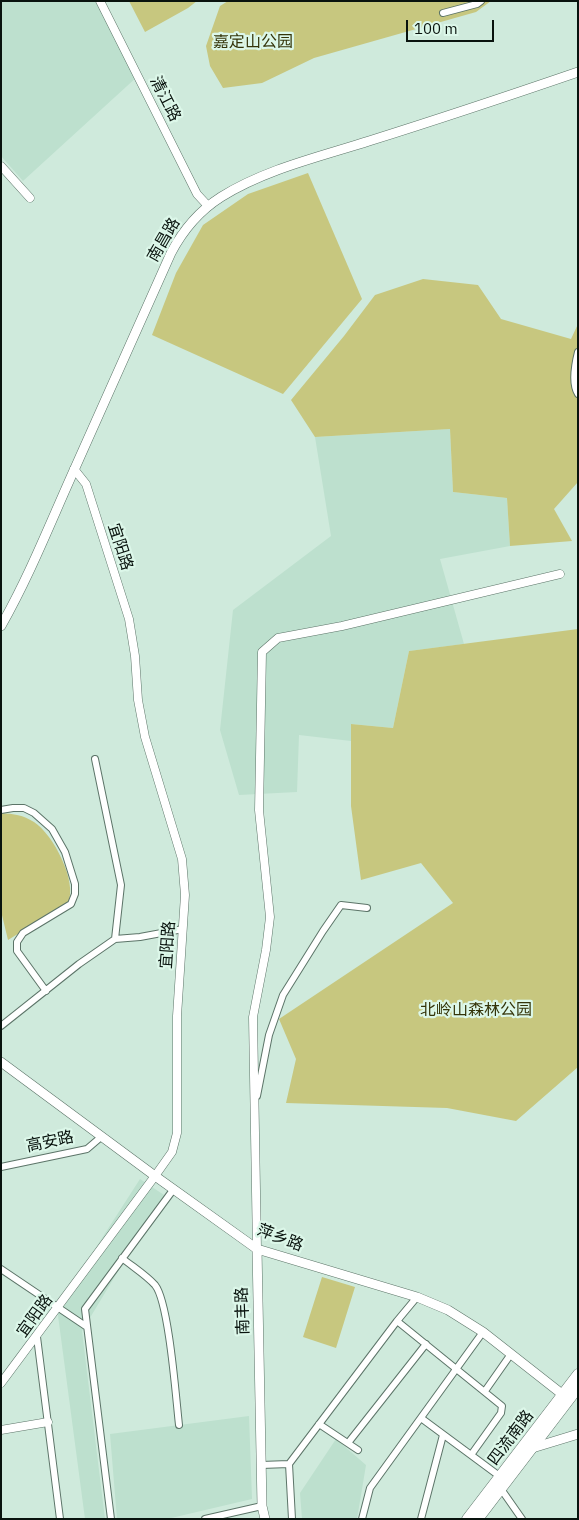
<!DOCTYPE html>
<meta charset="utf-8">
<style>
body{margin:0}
#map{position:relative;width:579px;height:1520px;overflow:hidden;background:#cfeadc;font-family:"IBM Plex Sans",sans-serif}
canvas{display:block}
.frame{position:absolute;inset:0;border:2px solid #09130e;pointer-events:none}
.scale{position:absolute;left:406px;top:20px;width:88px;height:22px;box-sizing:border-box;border:2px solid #09130e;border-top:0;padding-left:6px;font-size:15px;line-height:18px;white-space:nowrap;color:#09130e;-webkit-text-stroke:4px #dcf7e9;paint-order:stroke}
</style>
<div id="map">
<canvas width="579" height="1520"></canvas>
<div class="frame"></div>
<div class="scale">100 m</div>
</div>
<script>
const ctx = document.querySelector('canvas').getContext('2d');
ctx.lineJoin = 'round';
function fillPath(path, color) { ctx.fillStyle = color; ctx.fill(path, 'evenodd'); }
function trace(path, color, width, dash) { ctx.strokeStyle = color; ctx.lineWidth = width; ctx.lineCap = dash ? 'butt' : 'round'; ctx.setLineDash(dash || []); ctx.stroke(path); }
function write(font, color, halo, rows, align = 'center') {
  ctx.font = font + ' "IBM Plex Sans","Noto Sans SC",sans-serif'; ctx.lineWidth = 4.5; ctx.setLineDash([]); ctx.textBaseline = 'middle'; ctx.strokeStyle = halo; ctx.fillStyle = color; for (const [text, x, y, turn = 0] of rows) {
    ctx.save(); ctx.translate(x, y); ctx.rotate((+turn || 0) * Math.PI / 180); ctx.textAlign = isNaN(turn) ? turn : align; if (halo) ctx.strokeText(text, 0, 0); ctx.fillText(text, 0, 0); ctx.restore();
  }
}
const built = new Path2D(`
 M1 1H100L138 76 23 181 1 156Z
 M450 429 453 492 507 498 510 546 440 559 464 644 409 651 393 728 351 724V741L299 735 297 792 239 795 220 730 233 610 331 536 315 437Z
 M140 1179 164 1195 82 1331 105 1519H85L57 1308Z
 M249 1416 252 1499 167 1519H117L110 1434Z
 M336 1439 366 1465 357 1519H302L300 1493Z`);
const green = new Path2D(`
 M129 1H197L188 8 145 32Z
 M228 1H491L476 12 314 58 262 83 223 88 210 66 206 46 220 6Z
 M308 173 362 299 283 394 152 335 176 273 203 225 248 194Z
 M423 279 478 285 501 319 571 339 578 324V482L554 509 572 541 510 546 507 498 453 492 450 429 315 437 291 400 344 336 375 295Z
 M578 629V1067L516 1121 447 1108 286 1103 296 1059 279 1019 453 903 421 863 361 880 351 806V724L393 728 409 651Z
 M1 813C14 814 23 815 34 822 53 834 78 882 68 903L8 940 1 911Z
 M322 1277 355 1287 336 1348 303 1337Z`);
const minor = new Path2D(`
 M443 13 477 4 481 1
 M578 352C575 364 571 383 578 394
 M95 759 121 885 115 939
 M1 810 13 808H24L34 813 52 829 65 852 75 884V894L71 904 23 933 17 942V951L46 991
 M1 1026 79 964 115 939 140 937 183 929
 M257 1096 269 1035 283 995 323 931 341 905 367 908
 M1 1167 87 1149 101 1137
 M122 1258C133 1267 146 1275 155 1285 169 1302 176 1399 179 1425
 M1 1269 87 1327
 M397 1321 502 1406 501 1413 471 1455
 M37 1337 60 1519
 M485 1391 511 1354
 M421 1418 502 1478
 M319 1424 358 1450
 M348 1443 426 1344
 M289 1464 292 1519
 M261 1465 289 1464 397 1321 417 1297
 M501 1489 522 1519
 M111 1519 85 1309 173 1190
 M205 1519 262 1506
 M362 1519 370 1488 483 1332
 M421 1519 443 1435`);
const tertiary = new Path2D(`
 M100 1 197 194 208 206
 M1 166 30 198
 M257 1249 253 1017 266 950 270 917 259 810 262 652 278 638 342 626 560 574
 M1 1383 155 1176 172 1152 177 1133V1016L185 895 182 859 145 737 138 700 135 656 129 619 86 484 74 469
 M1 1430 48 1422`);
const secondary = new Path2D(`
 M1 626C30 575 51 521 75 468 107 396 139 324 171 253 183 230 199 211 221 197 266 169 319 157 369 141 439 119 508 96 578 72
 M1 1062 155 1176 257 1249 417 1297 448 1310 483 1332 567 1398
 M257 1249 262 1506 265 1519
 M529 1449 578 1434`);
const primary = new Path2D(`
 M467 1519 578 1374
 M478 1519 578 1388`);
const parkNames = [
 ["嘉定山公园",253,42],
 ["北岭山森林公园",476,1010]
];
const streetNames = [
 ["清江路",165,99,63],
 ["南昌路",164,240,-60],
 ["宜阳路",120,547,72],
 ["宜阳路",168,945,-86],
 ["高安路",50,1142,-12],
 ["萍乡路",280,1238,21],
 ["南丰路",243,1311,-92],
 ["宜阳路",35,1316,-54],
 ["四流南路",511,1438,-53]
];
fillPath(built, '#bde0ce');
fillPath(green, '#c7c77f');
trace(minor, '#5c7468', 8);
trace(tertiary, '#5c7468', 9);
trace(secondary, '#5c7468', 10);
trace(primary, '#5c7468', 11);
trace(minor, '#fff', 6);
trace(tertiary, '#fff', 8);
trace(secondary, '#fff', 9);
trace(primary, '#fff', 10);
write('16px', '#343409', '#dcf7e9', parkNames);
write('16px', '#09130e', '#dcf7e9', streetNames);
</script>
